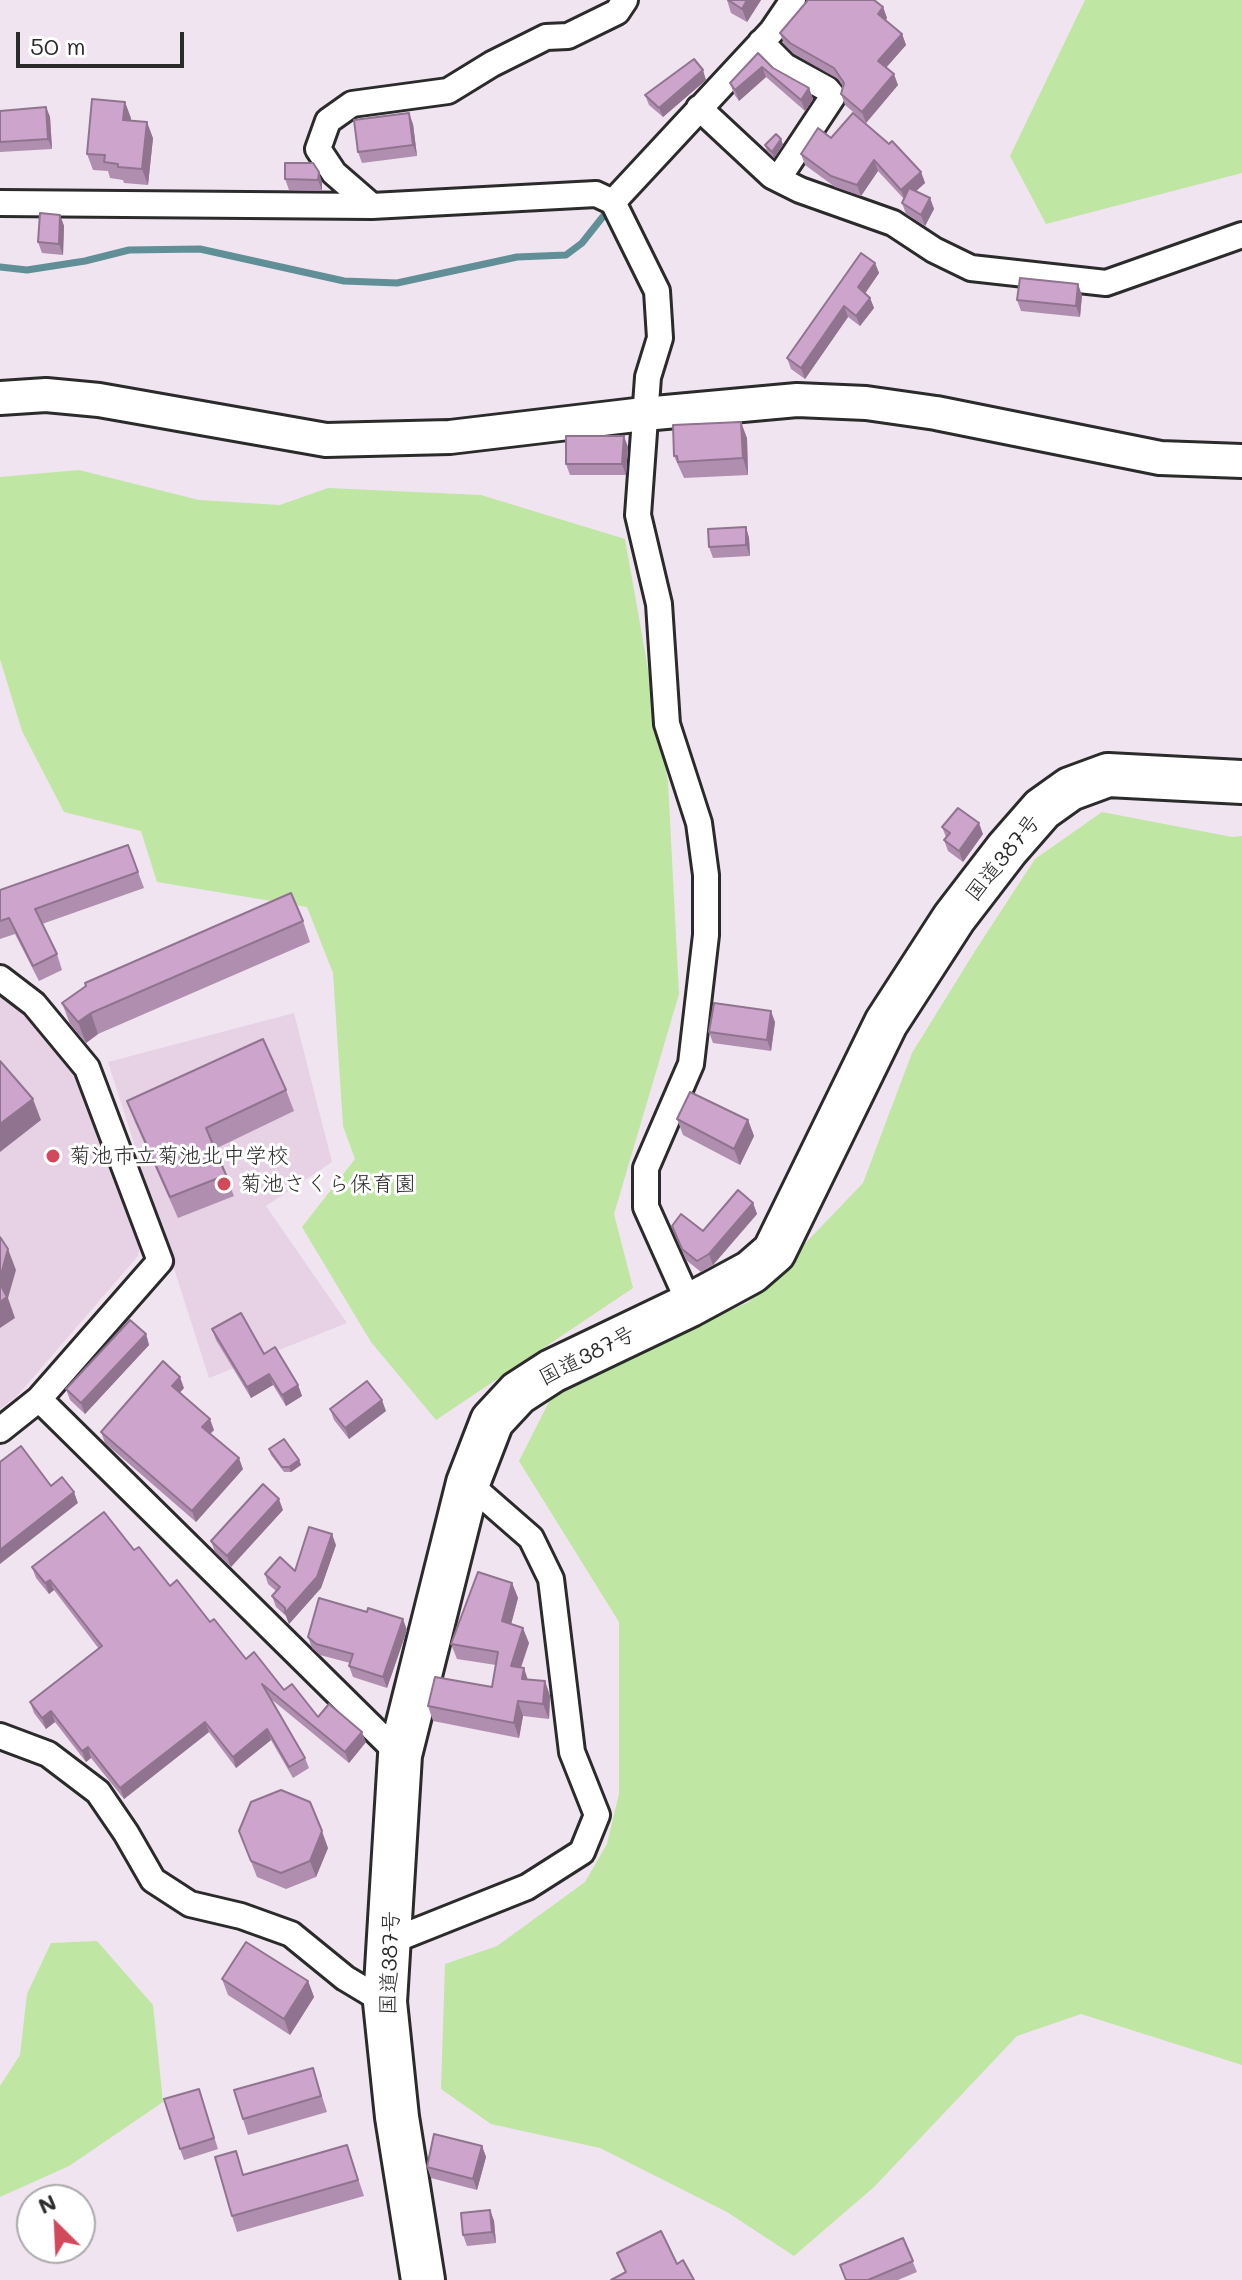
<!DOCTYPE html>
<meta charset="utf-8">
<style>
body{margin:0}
#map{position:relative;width:1242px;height:2280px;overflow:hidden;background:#f0e4f0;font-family:Mali,sans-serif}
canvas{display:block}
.north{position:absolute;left:16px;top:2184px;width:80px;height:80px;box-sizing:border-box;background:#fff;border:2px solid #aaa;border-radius:50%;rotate:336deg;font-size:22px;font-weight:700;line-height:32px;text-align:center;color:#2b2b2b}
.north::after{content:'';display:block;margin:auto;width:28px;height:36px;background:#d1495b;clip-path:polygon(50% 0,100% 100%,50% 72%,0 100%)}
.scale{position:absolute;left:16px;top:32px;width:168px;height:36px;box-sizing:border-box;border:4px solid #2b2b2b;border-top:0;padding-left:10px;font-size:24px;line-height:28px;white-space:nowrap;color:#2b2b2b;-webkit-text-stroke:6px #fff;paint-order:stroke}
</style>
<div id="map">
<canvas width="1242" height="2280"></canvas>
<div class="north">N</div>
<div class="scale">50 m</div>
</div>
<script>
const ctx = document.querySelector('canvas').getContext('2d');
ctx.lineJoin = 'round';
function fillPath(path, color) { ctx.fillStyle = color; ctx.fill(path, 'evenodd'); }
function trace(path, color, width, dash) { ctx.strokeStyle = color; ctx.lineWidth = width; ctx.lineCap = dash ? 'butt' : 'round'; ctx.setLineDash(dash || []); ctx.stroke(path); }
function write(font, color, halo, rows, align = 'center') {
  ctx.font = font + ' Mali,"Klee One",sans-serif'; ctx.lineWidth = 6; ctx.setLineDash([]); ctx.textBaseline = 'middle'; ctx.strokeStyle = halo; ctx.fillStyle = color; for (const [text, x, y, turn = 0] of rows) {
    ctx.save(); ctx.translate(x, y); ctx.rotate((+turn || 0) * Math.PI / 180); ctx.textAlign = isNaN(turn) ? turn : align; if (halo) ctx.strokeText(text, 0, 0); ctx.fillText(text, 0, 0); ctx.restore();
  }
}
const built = new Path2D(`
 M0 991 17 1004 73 1073 141 1239 138 1256 17 1396 0 1409Z
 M294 1013 332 1162 266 1206 347 1323 209 1378 108 1062Z`);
const green = new Path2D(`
 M1085 0H1242V173L1046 224 1010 156Z
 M79 470 199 500 280 505 328 488 481 495 625 539 668 782 679 994 614 1214 633 1288 436 1420 371 1342 302 1227 355 1159 343 1126 333 973 307 907 157 882 141 831 64 812 22 731 0 659V477Z
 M1102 812 1232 837 1242 836V2065L1081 2014 1017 2036 874 2187 794 2256 727 2212 600 2148 491 2124 441 2089 445 1964 497 1946 585 1882 607 1844 619 1794V1622L519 1461 554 1392 639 1350 749 1302 863 1183 912 1053 975 951 1035 859Z
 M97 1941 153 2005 163 2102 69 2166 0 2197V2086L20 2055 27 1994 51 1943Z`);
const stream = new Path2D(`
 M0 267 27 270 85 261 129 250 200 249 344 281 397 283 517 257 566 255 582 243 605 214`);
const street = new Path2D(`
 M761 42 785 66 827 89 833 96 778 179
 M699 108 772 176 800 190 893 223 934 250 971 268 1106 283 1242 235
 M613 202 772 31 793 0
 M0 203 372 206 596 194 613 202 657 291 660 338 648 377 638 515 659 604 667 724 699 823 706 875V935L691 1064 646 1168V1207L690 1305
 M372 206 334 173 318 149 328 121 352 104 448 91 492 64 546 37 568 36 617 12 625 0
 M0 978 34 1004 87 1068 160 1261 39 1399
 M0 1430 39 1399 400 1755
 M0 1736 48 1754 98 1792 126 1833 153 1880 190 1904 241 1916 291 1934 345 1978 385 2002
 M389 1942 527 1887 582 1852 597 1815 572 1752 551 1579 531 1538 468 1483`);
const secondary = new Path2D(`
 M0 398 46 395 99 400 326 440 450 437 644 414 797 400 866 403 936 413 1160 458 1242 461`);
const highway = new Path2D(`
 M423 2280 397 2117 385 2002 400 1755 468 1483 492 1421 518 1393 552 1371 690 1305 751 1272 774 1252 886 1023 954 918 1007 849 1042 809 1070 789 1108 775 1242 782`);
const wall = new Path2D(`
 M727 0H761L747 22 731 13Z
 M883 7 887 18 886 20 902 34 906 45 886 68 898 85 866 123 845 105 841 94 843 87 838 79 794 54 784 44 780 33Z
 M758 53 773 68 809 88 813 99 805 111 766 77 739 101 734 94 730 83Z
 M706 80 663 117 649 105 645 95Z
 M125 102 131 120 153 138 148 185 124 183 123 180 110 178 108 171 93 170 87 154Z
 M46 107 50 117 52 149 0 152V111Z
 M413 124 417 156 362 163 358 152Z
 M831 138 921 172 925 183 916 191 930 198 934 209 925 226 906 214 902 203 904 199 878 171 861 196 835 187 805 165 801 154Z
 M781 139 783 145 774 158 767 151 765 145Z
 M313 163 322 182V191L289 190 285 179Z
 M60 215 64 226 63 255 42 253 38 242Z
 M875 263 879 273 865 293 870 298 874 308 860 326 848 317 805 379 791 369 787 358Z
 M1082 295 1080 317 1021 311 1017 300Z
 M747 438 748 475 684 478 674 456Z
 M628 447 626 475H570L566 464Z
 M746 527 749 538 750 556 713 558 709 547Z
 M942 827 983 834 963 862 948 851 944 840 946 837Z
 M128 845 144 888 42 924 57 954 62 970 39 981 15 934 0 939V890Z
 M303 921 310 942 98 1034 86 1043 70 1024 62 1003Z
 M775 1022 771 1051 713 1043 709 1032Z
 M286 1090 294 1111 215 1149 234 1196 178 1218 135 1122 127 1101Z
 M677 1119 748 1120 754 1136 740 1165 683 1135Z
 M753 1203 757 1214 713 1265 701 1272 686 1260 672 1226 703 1231Z
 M212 1329 264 1354 298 1385 302 1396 286 1406 273 1385 251 1398 216 1340Z
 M146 1334 149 1345 85 1414 70 1400 66 1389Z
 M184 1388 179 1393 214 1430 210 1434 243 1469 196 1522 105 1443 101 1432Z
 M330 1409 386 1411 349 1439 334 1420Z
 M269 1449 299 1460 301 1465 291 1472H284L271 1455Z
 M283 1510 231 1567 215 1552 211 1541Z
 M336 1545 321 1588 289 1624 286 1616 276 1607 272 1596 276 1591 268 1584 265 1574 295 1571Z
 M134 1550 170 1586 210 1622 246 1659 318 1717 366 1742 349 1763 271 1699 305 1758 309 1768 293 1778 271 1740 236 1768 209 1732 124 1799 91 1758 86 1762 55 1722 46 1729 34 1713 30 1702 99 1649 54 1590 49 1594 36 1578 32 1567Z
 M512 1583 518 1598 511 1624 529 1643 521 1668 528 1680 545 1681 550 1696 549 1719 523 1716 519 1738 433 1721 428 1706 492 1687 496 1665 457 1659 451 1644Z
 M407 1630 387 1688 353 1677 349 1666 350 1663 320 1655 312 1648 308 1637Z
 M239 1831 328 1848 316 1877 286 1889 257 1877Z
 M222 1979 308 1981 314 1997 290 2035 228 1995Z
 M313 2068 327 2112 248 2135 243 2119Z
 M199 2089 218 2149 184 2160 180 2149Z
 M347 2145 364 2196 237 2232 232 2216 244 2174Z
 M482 2146 486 2157 477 2190 431 2178 427 2167Z
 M490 2210 494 2221 496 2243 467 2246 463 2235Z
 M903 2238 917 2272 898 2280H846Z`);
const shadedWall = new Path2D(`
 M747 0H761L747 22 742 9Z
 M883 7 887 18 882 24 878 14Z
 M902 34 906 45 882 72 878 61Z
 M762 67 766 77 739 101 735 90Z
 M703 70 706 80 663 117 659 108Z
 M894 74 898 85 866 123 862 112Z
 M809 88 813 99 805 111 801 100Z
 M125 102 131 118 129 136 123 120Z
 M46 107 50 117 52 149 48 139Z
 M409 113 413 124 417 156 413 145Z
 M147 122 153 138 148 185 142 169Z
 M781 139 783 145 774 158 772 152Z
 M874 160 878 171 861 196 857 185Z
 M319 172 322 182V191L318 180Z
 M921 172 925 183 905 201 901 190Z
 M930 198 934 209 925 226 921 215Z
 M60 215 64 226 63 255 59 244Z
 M875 263 879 273 862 298 858 287Z
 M1078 284 1082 295 1080 317 1076 306Z
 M870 298 874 308 860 326 856 316Z
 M844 306 848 317 805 379 801 368Z
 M741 422 747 438 748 475 743 458Z
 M624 436 628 447 626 475 622 464Z
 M746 527 749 538 750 556 746 545Z
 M979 823 983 834 963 862 959 851Z
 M771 1011 775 1022 771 1051 767 1040Z
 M91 1013 98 1034 86 1043 78 1022Z
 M33 1099 41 1120 0 1152V1124Z
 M748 1120 754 1136 740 1165 734 1149Z
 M753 1203 757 1214 713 1265 709 1254Z
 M8 1249 16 1270 8 1298 15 1318 0 1328V1278Z
 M146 1334 149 1345 85 1414 81 1403Z
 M269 1374 273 1385 251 1398 247 1387Z
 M180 1377 184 1388 176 1397 172 1386Z
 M298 1385 302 1396 286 1406 282 1395Z
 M382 1400 386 1411 349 1439 345 1428Z
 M210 1419 214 1430 206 1438 202 1427Z
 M239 1458 243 1469 196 1522 192 1511Z
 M299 1460 301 1465 291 1472 289 1467Z
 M74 1492 78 1503 0 1564V1550Z
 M279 1499 283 1510 231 1567 227 1556Z
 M332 1534 336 1545 321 1588 289 1624 285 1613Z
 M50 1580 54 1590 49 1594 45 1583Z
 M512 1583 518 1598 508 1636 502 1621Z
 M403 1619 407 1630 387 1688 383 1677Z
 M523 1628 529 1643 516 1681 511 1666Z
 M524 1668 529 1683 522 1679Z
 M545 1681 550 1696 549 1719 543 1704Z
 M518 1701 523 1716 519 1738 514 1723Z
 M51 1711 55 1722 46 1729 42 1718Z
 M205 1722 209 1732 124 1799 120 1788Z
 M267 1729 271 1740 236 1768 233 1757Z
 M362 1732 366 1742 349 1763 345 1752Z
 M88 1747 91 1758 86 1762 82 1751Z
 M322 1831 328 1848 316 1877 310 1861Z
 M308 1981 314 1997 290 2035 284 2019Z
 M482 2146 486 2157 477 2190 473 2179Z
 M490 2210 494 2221 496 2243 492 2232Z`);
const building = new Path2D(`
 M728 0H747L742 9Z
 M808 0H874L883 7 878 14 902 34 878 61 894 74 862 112 841 94 844 83 834 68 790 43 780 33Z
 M758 53 773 68 809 88 801 100 762 67 735 90 730 83Z
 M694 59 703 70 659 108 645 95Z
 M92 99 125 102 123 120 147 122 142 169 118 167V164L104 162 105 155 87 154Z
 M46 107 48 139 0 142V111Z
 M409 113 413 145 358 152 354 120Z
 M853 113 889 144 892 141 921 172 901 190 874 160 857 185 831 176 801 154 818 128 831 138Z
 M776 134 781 139 772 152 765 145Z
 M285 163H313L319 172 318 180 285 179Z
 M909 188 930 198 921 215 902 203Z
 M40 213 60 215 59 244 38 242Z
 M861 253 875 263 858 287 870 298 856 316 844 306 801 368 787 358Z
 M1020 278 1078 284 1076 306 1017 300Z
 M741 422 743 458 678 462 677 456H674L673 425Z
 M566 436H624L622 464H566Z
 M746 527V545L709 547 708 529Z
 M958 808 979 823 959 851 944 840 950 833 942 827Z
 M128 845 138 872 35 909 57 954 33 966 9 918 0 921V890Z
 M291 893 303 921 91 1013 78 1022 62 1003 86 986 85 983Z
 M714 1003 771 1011 767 1040 709 1032Z
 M263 1039 286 1090 206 1128 226 1175 170 1197 127 1101Z
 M0 1061 33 1099 0 1124Z
 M690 1092 748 1120 734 1149 677 1119Z
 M738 1190 753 1203 709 1254 697 1261 682 1249 672 1226 681 1214 703 1231Z
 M0 1237 8 1249 0 1278Z
 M0 1284 7 1297 0 1302Z
 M241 1313 264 1354 275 1347 298 1385 282 1395 269 1374 247 1387 212 1329Z
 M130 1320 146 1334 81 1403 66 1389Z
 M163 1361 180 1377 172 1386 210 1419 202 1427 239 1458 192 1511 101 1432Z
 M367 1381 382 1400 345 1428 330 1409Z
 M284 1439 299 1460 289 1467H282L269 1449Z
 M21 1446 51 1486 62 1477 74 1492 0 1550V1462Z
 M263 1484 279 1499 227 1556 211 1541Z
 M104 1512 134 1550 139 1547 170 1586 177 1580 210 1622 214 1619 246 1659 254 1652 284 1690 292 1684 318 1717 329 1704 362 1732 345 1752 262 1684 305 1758 289 1767 267 1729 233 1757 205 1722 120 1788 88 1747 82 1751 51 1711 42 1718 30 1702 102 1646 50 1580 45 1583 32 1567Z
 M309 1527 332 1534 317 1577 285 1613V1608L272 1596 280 1587 265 1574 280 1557 295 1571Z
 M478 1572 512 1583 502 1621 523 1628 511 1666 524 1668 522 1679 545 1681 543 1704 518 1701 514 1723 428 1706 435 1677 492 1687 498 1652 451 1644Z
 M319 1598 367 1612 368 1608 403 1619 383 1677 349 1666 353 1654 316 1644 308 1637Z
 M281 1790 310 1802 322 1831 310 1861 281 1873 251 1861 239 1831 251 1802Z
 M246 1942 308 1981 284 2019 222 1979Z
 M313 2068 321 2096 243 2119 234 2090Z
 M199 2089 214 2138 180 2149 164 2099Z
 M434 2134 482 2146 473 2179 427 2167Z
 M347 2145 358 2180 232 2216 215 2157 236 2151 243 2175Z
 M490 2210 492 2232 463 2235 461 2213Z
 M661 2231 677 2264 683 2260 694 2280H611L626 2272 617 2253Z
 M903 2238 913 2261 868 2280H846L840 2265Z`);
const markers = [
 [53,1156,8,"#d1495b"],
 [224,1184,8,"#d1495b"]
];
const streetNames = [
 ["国道387号",1003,858,-51],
 ["国道387号",587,1356,-27],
 ["国道387号",390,1963,-88]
];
const poiNames = [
 ["菊池市立菊池北中学校",69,1156],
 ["菊池さくら保育園",240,1184]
];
fillPath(built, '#e6d1e5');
fillPath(green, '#bfe6a2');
trace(stream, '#608f98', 7);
trace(street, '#2b2b2b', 30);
trace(secondary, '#2b2b2b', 38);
trace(highway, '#2b2b2b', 48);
trace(street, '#fff', 24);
trace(secondary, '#fff', 32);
trace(highway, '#fff', 42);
fillPath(wall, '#b08eaf');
fillPath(shadedWall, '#90748f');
fillPath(building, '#cda5cc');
trace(building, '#90748f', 2);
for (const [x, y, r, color] of markers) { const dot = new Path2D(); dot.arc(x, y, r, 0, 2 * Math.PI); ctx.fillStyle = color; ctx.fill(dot); trace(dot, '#fff', 3); }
write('22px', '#2b2b2b', '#fff', streetNames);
write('22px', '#2b2b2b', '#fff', poiNames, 'left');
</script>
